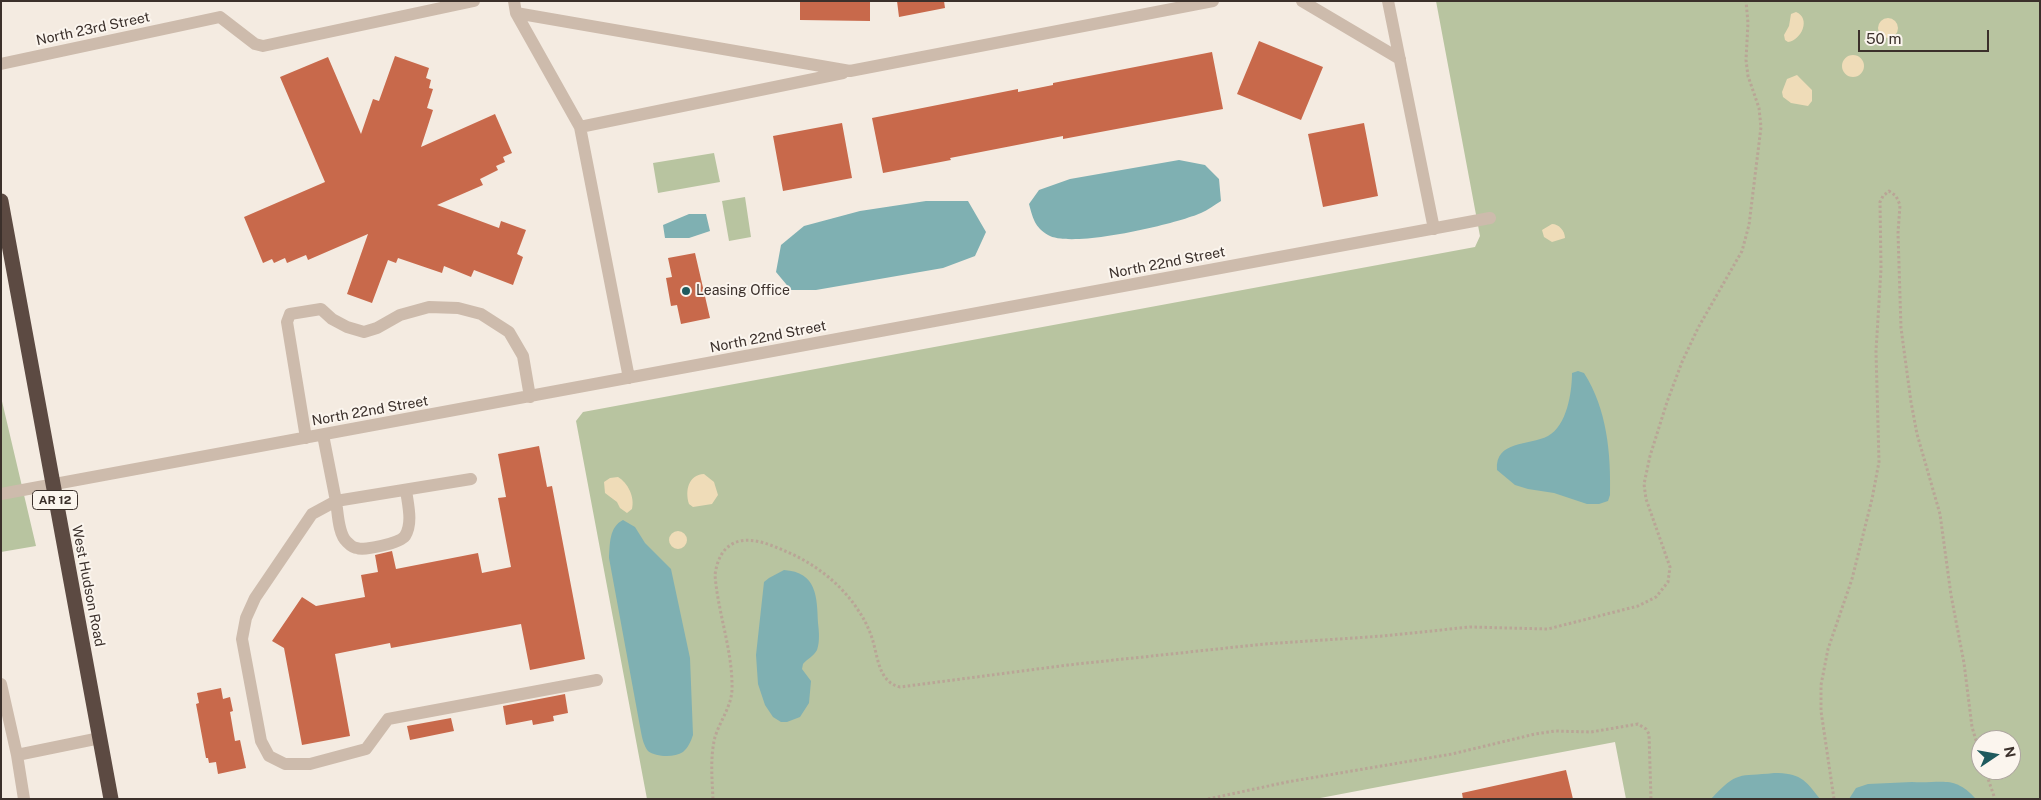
<!DOCTYPE html>
<style>
body{margin:0}
#map{position:relative;width:2041px;height:800px;overflow:hidden;background:#f4ebe1;font-family:"Public Sans",sans-serif}
canvas{display:block}
.frame{position:absolute;inset:0;border:2px solid #3b302b;pointer-events:none}
.north{position:absolute;left:1971px;top:730px;width:50px;height:50px;box-sizing:border-box;background:#fbf5ee;border:1px solid #aea6a0;border-radius:50%;rotate:78deg;font-size:14px;font-weight:700;line-height:20px;text-align:center;color:#3b302b}
.north::after{content:'';display:block;margin:auto;width:18px;height:22px;background:#1f5a5e;clip-path:polygon(50% 0,100% 100%,50% 72%,0 100%)}
.scale{position:absolute;left:1858px;top:30px;width:131px;height:22px;box-sizing:border-box;border:2px solid #3b302b;border-top:0;padding-left:6px;font-size:15px;line-height:18px;white-space:nowrap;color:#3b302b;-webkit-text-stroke:4px #fbf5ee;paint-order:stroke}
</style>
<div id="map">
<canvas width="2041" height="800"></canvas>
<div class="frame"></div>
<div class="north">N</div>
<div class="scale">50 m</div>
</div>
<script>
const ctx = document.querySelector('canvas').getContext('2d');
ctx.lineJoin = 'round';
function fillPath(path, color) { ctx.fillStyle = color; ctx.fill(path, 'evenodd'); }
function trace(path, color, width, dash) { ctx.strokeStyle = color; ctx.lineWidth = width; ctx.lineCap = dash ? 'butt' : 'round'; ctx.setLineDash(dash || []); ctx.stroke(path); }
function write(font, color, halo, rows, align = 'center') {
  ctx.font = font + ' "Public Sans",sans-serif'; ctx.lineWidth = 4; ctx.setLineDash([]); ctx.textBaseline = 'middle'; ctx.strokeStyle = halo; ctx.fillStyle = color; for (const [text, x, y, turn = 0] of rows) {
    ctx.save(); ctx.translate(x, y); ctx.rotate((+turn || 0) * Math.PI / 180); ctx.textAlign = isNaN(turn) ? turn : align; if (halo) ctx.strokeText(text, 0, 0); ctx.fillText(text, 0, 0); ctx.restore();
  }
}
const green = new Path2D(`
 M1436 1H2040V799H1626L1615 742 1315 799H647L576 421 583 412 1475 247 1480 236ZM1981 740H2011V770H1981Z
 M714 153 720 182 658 193 653 163Z
 M745 197 751 237 729 241 722 201Z
 M1 397 36 546 1 552Z`);
const sand = new Path2D(`
 M1796 12C1811 18 1802 40 1788 42L1785 40 1784 35 1789 26 1791 14Z
 M1878 28a10 10 0 1 1 20 0a10 10 0 1 1-20 0Z
 M1842 66a11 11 0 1 1 22 0a11 11 0 1 1-22 0Z
 M1797 75 1812 90V101L1808 106 1791 103 1783 97 1782 92 1787 79Z
 M1552 224C1559 224 1565 231 1565 238L1552 242 1544 237 1542 230Z
 M704 474 714 482 718 495 712 504 693 507 689 504C685 491 688 475 704 474Z
 M618 477C628 483 635 497 632 509L627 513 620 508 617 502 605 493 604 482 610 478Z
 M669 540a9 9 0 1 1 18 0a9 9 0 1 1-18 0Z`);
const water = new Path2D(`
 M1179 160 1205 165 1219 179 1221 201C1214 205 1208 210 1201 213 1176 224 1071 249 1048 235 1035 227 1033 219 1029 204L1039 190 1070 179Z
 M926 201H968L986 232 975 256 943 268 816 290H791L776 272 781 245 804 226 860 211Z
 M689 214H706L710 231 689 238H665L663 225Z
 M1578 371 1584 373C1607 409 1611 453 1610 495L1608 501 1599 504H1587L1554 493 1528 489 1515 485 1497 470C1495 440 1529 446 1548 436 1567 426 1572 392 1572 373Z
 M623 520 635 527 645 543 671 569 690 658 693 735C691 741 688 748 683 752 674 758 656 757 648 751 644 746 642 738 641 732L609 558C610 544 609 527 623 520Z
 M784 570C817 572 817 597 818 623 819 631 820 642 817 650 814 656 807 659 803 664L802 669 811 681 809 703 800 717 787 722H781L773 717 765 705 758 684 756 655 764 582 769 578Z
 M1774 773C1799 773 1805 779 1820 799H1711C1738 770 1738 777 1774 773Z
 M1912 782C1941 784 1954 774 1976 799H1849L1856 788 1868 784Z`);
const building = new Path2D(`
 M800 1H870V21L800 20Z
 M897 1H944L945 8 899 17Z
 M1259 41 1323 67 1301 120 1237 94Z
 M1212 52 1223 109 1063 139V136L950 158 951 160 883 173 872 118 1018 89V92L1053 85V83Z
 M395 56 429 68 426 78 431 80 429 88 433 89 427 108 433 110 421 147 495 114 512 153 503 157 505 162 496 166 498 170 480 179 483 185 437 205 499 228 501 221 526 230 517 254 523 257 513 285 474 270 471 277 444 266 442 273 398 258 396 263 388 260 372 303 347 294 368 234 308 260 306 255 287 263 285 258 274 263 272 259 263 263 244 217 325 182 280 77 328 57 361 134 373 99 379 101Z
 M842 123 852 178 783 191 773 136Z
 M1364 123 1378 196 1323 207 1308 134Z
 M695 253 710 318 681 324 677 305 671 306 666 278 672 277 668 258Z
 M539 446 547 487 552 486 585 659 530 670 521 624 391 648 390 643 335 654 350 736 302 745 284 648 272 641 302 597 316 606 365 597 361 575 378 572 375 555 392 551 396 569 478 553 482 573 511 567 498 498 506 497 498 454Z
 M221 688 223 699 230 697 233 711 230 712 235 741 240 740 246 768 218 774 216 762 209 763 208 758H206L196 704 199 703 197 693Z
 M565 694 568 713 553 716 554 721 533 725 532 720 506 725 503 706Z
 M451 718 454 731 410 740 407 726Z
 M1566 770 1573 799H1463L1462 793Z`);
const path = new Path2D(`
 M1985 770 1995 799
 M713 799C712 778 710 757 715 737 720 721 731 707 732 690 733 651 718 614 715 575 717 560 723 545 740 541 755 538 771 545 785 551 812 562 839 582 856 607 863 617 868 626 872 638 878 656 878 682 900 687L1068 665 1264 644 1383 636 1470 627 1548 629 1638 606 1656 597 1668 582 1670 567 1646 499 1644 484 1650 456 1667 402 1682 362 1698 328 1742 251 1749 225 1761 127 1759 108 1748 76 1746 60 1748 23 1746 1
 M1208 799 1287 782 1452 754 1535 734 1555 731 1591 732 1638 724 1646 729 1649 734 1651 799
 M1834 799 1821 711V685L1828 649 1852 579 1872 499 1879 462 1876 351 1881 269 1880 202 1883 196 1889 191 1896 196 1900 205 1898 233 1901 328 1911 402 1917 434 1940 514 1951 595 1964 663 1972 727 1981 757`);
const minor = new Path2D(`
 M514 1 516 13 580 127 629 378
 M1302 1 1400 59
 M1388 1 1434 229
 M516 13 850 71 1213 1
 M1 64 220 17 255 44 263 46 474 1
 M580 127 843 73
 M323 435 336 501 312 514 255 598 246 618 242 639 261 741 269 756 285 764H310L366 749 388 719 597 680
 M306 438 287 322 290 314 321 309 332 319 347 327 364 332 377 328 400 315 429 307 458 308 481 314 509 332 523 356 530 397
 M406 490C408 505 413 523 405 536 400 543 364 551 357 548 354 548 349 544 347 542 338 534 338 513 336 501L471 479
 M1 494 1490 218
 M1 684 17 755
 M24 799 17 755 100 738`);
const highway = new Path2D(`
 M1 201 111 799`);
const markers = [
 [686,291,5,"#1f5a5e"]
];
const shields = [
 [55,500,45]
];
const shieldNames = [
 ["AR 12",55,500]
];
const streetNames = [
 ["North 23rd Street",93,29,-12],
 ["North 22nd Street",1167,263,-11],
 ["North 22nd Street",768,337,-11],
 ["North 22nd Street",370,411,-10],
 ["West Hudson Road",88,586,79]
];
const poiNames = [
 ["Leasing Office",696,291]
];
fillPath(green, '#b8c4a0');
fillPath(sand, '#efdcb8');
fillPath(water, '#7fb0b2');
fillPath(building, '#c8694b');
trace(path, '#b9a596', 3, [2.5, 2.5]);
trace(minor, '#cdbbac', 12);
trace(highway, '#5c4a42', 15);
for (const [x, y, r, color] of markers) { const dot = new Path2D(); dot.arc(x, y, r, 0, 2 * Math.PI); ctx.fillStyle = color; ctx.fill(dot); trace(dot, '#fbf5ee', 2); }
for (const [x, y, w] of shields) { const box = new Path2D(); box.roundRect(x - w / 2, y - 9.5, w, 19, 4); ctx.fillStyle = '#fbf5ee'; ctx.fill(box); trace(box, '#3b302b', 1); }
write('bold 12px', '#3b302b', null, shieldNames);
write('14px', '#3b302b', '#fbf5ee', streetNames);
write('14px', '#3b302b', '#fbf5ee', poiNames, 'left');
</script>
